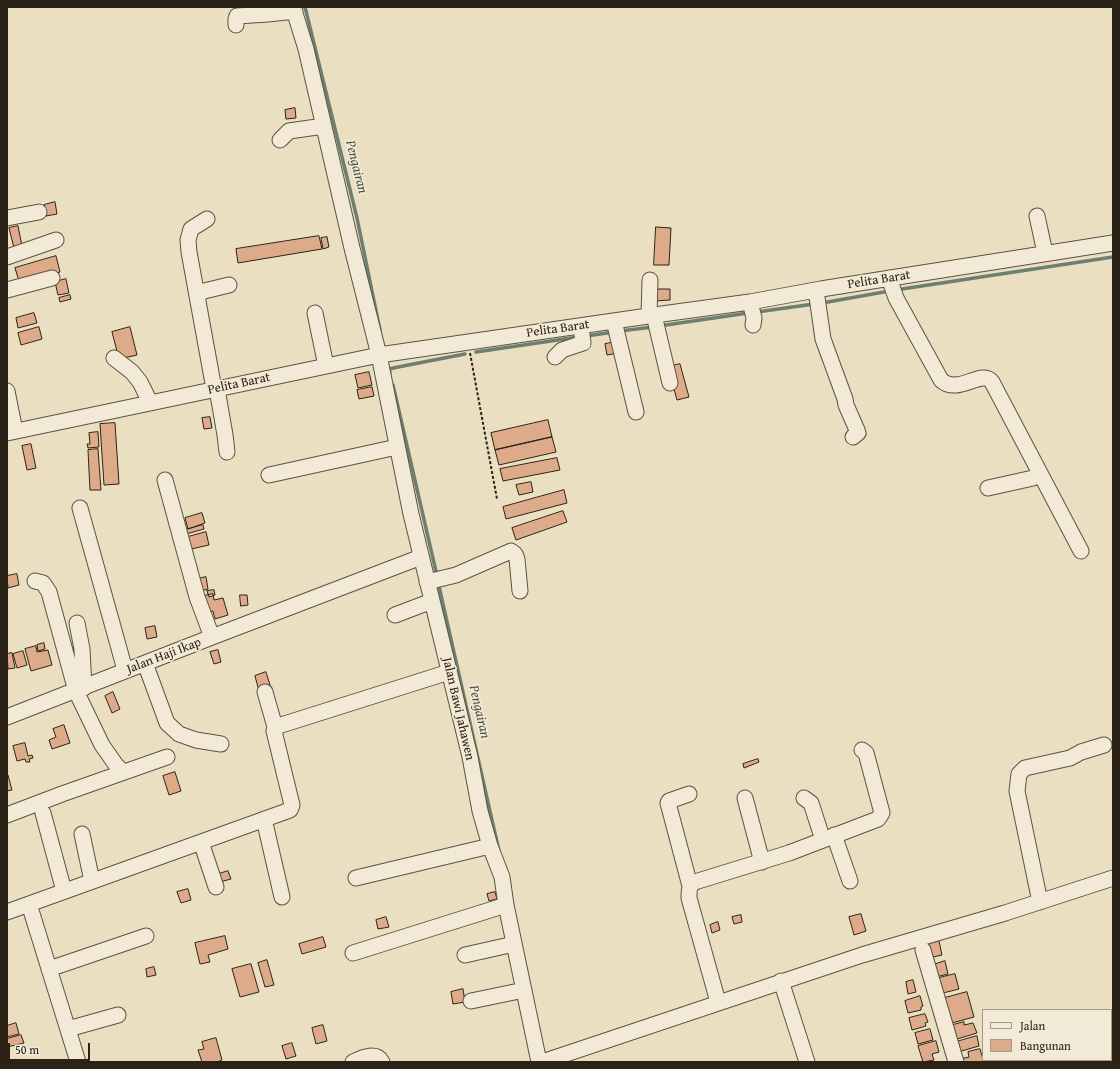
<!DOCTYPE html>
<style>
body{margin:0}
#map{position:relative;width:1120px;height:1069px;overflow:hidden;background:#ebdfc2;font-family:"Gentium Book Plus",serif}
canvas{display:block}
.frame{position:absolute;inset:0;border:8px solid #2c2317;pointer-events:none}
.legend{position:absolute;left:982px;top:1009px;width:130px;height:52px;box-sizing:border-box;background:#f2ead7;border:1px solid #a39a8a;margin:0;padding:5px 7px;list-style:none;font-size:12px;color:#2c2317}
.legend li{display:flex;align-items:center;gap:8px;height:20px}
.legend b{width:20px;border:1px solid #a39a8a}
.scale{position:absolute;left:8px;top:1043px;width:82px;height:18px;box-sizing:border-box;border:2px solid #2c2317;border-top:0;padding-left:5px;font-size:12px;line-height:14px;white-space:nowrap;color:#2c2317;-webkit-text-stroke:3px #f2ead7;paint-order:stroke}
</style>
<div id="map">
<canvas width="1120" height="1069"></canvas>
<div class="frame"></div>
<ul class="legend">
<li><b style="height:5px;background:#f2ead7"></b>Jalan</li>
<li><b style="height:11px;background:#ddab8a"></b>Bangunan</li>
</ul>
<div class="scale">50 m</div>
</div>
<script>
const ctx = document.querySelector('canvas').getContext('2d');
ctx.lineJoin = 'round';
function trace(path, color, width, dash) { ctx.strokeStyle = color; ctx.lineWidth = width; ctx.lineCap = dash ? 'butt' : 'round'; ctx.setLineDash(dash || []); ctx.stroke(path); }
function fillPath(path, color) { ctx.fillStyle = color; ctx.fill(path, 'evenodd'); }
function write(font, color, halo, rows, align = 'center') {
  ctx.font = font + ' "Gentium Book Plus",serif'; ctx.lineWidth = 3.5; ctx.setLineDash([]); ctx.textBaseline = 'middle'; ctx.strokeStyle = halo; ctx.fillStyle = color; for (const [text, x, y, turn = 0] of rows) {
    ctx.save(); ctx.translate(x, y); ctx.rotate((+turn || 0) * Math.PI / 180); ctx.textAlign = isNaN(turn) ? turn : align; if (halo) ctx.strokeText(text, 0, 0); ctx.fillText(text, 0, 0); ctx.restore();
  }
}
const stream = new Path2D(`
 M305 7 357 218 380 330
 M902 289 1113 257
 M822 303 884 292
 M757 312 814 304
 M659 326 748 313
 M620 331 653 327
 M586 336 614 332
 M476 352 578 337
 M390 373 389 369 398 367 465 354
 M393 385 437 576
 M438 582 499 851`);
const building = new Path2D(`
 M295 108 296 118 286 119 285 110Z
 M55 202 57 214 46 216 44 205Z
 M18 226 22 246 14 248 9 228Z
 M656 227 671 228 669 265H654Z
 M319 236 322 249 238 263 236 249Z
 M327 237 329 247 323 249 321 238Z
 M56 256 60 272 20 284 15 268Z
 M66 279 69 293 58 295 55 282Z
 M655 289H670V300L655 301Z
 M70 295 71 299 60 302 59 298Z
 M34 313 37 323 18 328 16 318Z
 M39 327 42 339 21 345 18 333Z
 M130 327 137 355 119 359 112 332Z
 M616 342 619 353 607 355 605 344Z
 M680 364 689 397 677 400 668 367Z
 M369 372 372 385 358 388 355 375Z
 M372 387 374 396 359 399 357 390Z
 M210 417 212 428 204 429 202 418Z
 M548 420 552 437 495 450 491 433Z
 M115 423 119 484 104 485 100 424Z
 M98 432 99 447 88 448 87 444H90L89 433Z
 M552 437 556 452 499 465 495 450Z
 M31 444 36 468 27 470 22 446Z
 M98 449 101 490H90L88 450Z
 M557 458 560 470 503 481 500 469Z
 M531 482 533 492 519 495 516 485Z
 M564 490 567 503 506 519 503 507Z
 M563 511 567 522 516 540 512 528Z
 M202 513 205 523 188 529 185 518Z
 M203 525 204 529 186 534 185 530Z
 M206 532 209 545 191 549 188 537Z
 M17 574 19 585 8 588 7 576Z
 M206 577 208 589 197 592 194 580Z
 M214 590 215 595 209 597 207 591Z
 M213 594 214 600 223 598 228 615 215 619 213 611 209 612 204 596Z
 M240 595H247L248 605 241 606Z
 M155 626 157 637 147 639 145 628Z
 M44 643 45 649 38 651 37 645Z
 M36 646 37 652 48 650 52 665 31 671 25 649Z
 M218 650 221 662 214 664 210 652Z
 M23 651 27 665 17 668 13 654Z
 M12 653 15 668 8 669 7 654Z
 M266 672 271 688 259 691 255 676Z
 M113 692 120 709 112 713 105 696Z
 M64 725 70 743 52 749 49 740 56 737 53 729Z
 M25 743 28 756 32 755 33 758 29 759 30 762H26L25 759 17 761 13 746Z
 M758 759 759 762 744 768 743 764Z
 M175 772 181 791 169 795 163 776Z
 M7 775H8L12 790 7 791Z
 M228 871 231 879 216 883 213 876Z
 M188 889 191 900 181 903 177 892Z
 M495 892 497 899 489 901 487 894Z
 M861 914 866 931 854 935 849 917Z
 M741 915 742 922 734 924 732 917Z
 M386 917 389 927 378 929 376 920Z
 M718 922 720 930 712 933 710 925Z
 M225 936 228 949 208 955 210 962 200 964 195 943Z
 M323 937 326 947 302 954 299 944Z
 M939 941 942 955 929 958 925 945Z
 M267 960 274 985 265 987 258 963Z
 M945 961 948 974 936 977 933 965Z
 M251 964 259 992 240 997 232 969Z
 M154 967 156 975 147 977 146 969Z
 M955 974 959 989 939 994 935 979Z
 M913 980 916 992 908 994 906 982Z
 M463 989 465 1002 453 1004 451 992Z
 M967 992 974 1017 948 1024 941 999Z
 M920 996 923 1006 921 1007V1010L908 1013 905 1001Z
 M925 1014 928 1022 925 1023 926 1026 912 1030 909 1018Z
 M964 1022V1025L973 1023 977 1033 957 1039 953 1025Z
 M16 1023 19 1034 7 1037V1026Z
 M323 1025 327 1041 316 1044 312 1028Z
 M930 1029 933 1040 918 1044 915 1033Z
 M21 1035 24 1043 7 1047V1039Z
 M977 1036 979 1046 958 1052 956 1042Z
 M216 1038 222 1060 217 1062H202L198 1050 204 1049 202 1042Z
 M936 1041 939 1052 932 1054 934 1060 923 1062 918 1046Z
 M292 1043 296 1056 286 1059 282 1046Z
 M980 1049 984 1062H961L960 1059 969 1057 968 1052Z`);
const path = new Path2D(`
 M470 353 497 499`);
const minor = new Path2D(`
 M293 7 306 49 352 248 379 355 411 514 470 757 480 811 490 846 502 877 506 905 539 1062
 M236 25V19L237 16 268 14 295 11
 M280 140 289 131 324 126
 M1037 216 1045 253
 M7 218 39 212
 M207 219 191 229 188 240 189 252 214 389
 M7 257 56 240
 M889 278 896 298 941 380C958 396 982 368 992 382L1081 551
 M7 290 52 278
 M816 290 823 339 845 399 846 405 857 430 858 433 853 437
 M197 295 204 291 229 285
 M750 302 754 318 753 325
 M315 313 326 366
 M654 315 670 383
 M649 316 650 280
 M614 321 636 412
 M555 357 562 350 583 343 581 326
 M114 358 132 372 140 382 150 402
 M217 389 225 435 227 452
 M7 391 15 431
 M7 433 379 355 662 314 750 302 821 289 1113 243
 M269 475 397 447
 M988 488 1033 478 1040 473
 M80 508 125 670
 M35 581 43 583 49 592 76 691 102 745 116 765 123 772
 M427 582 456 575 511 551 515 554 517 559 520 591
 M395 615 432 601
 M77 623 82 649 84 688
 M212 637 421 557
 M145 663 167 723 179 734 196 740 221 744
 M265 692 275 727
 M7 717 212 637 197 597 165 480
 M689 794 669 801 668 803 690 886
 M745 798 762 862
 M804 798 811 803 823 840
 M43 813 64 891
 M7 815 62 794 167 757
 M264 819 282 897
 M82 834 92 881
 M834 835 850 881
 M201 842 216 887
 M356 878 490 846
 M1040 902 1017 791 1019 774 1025 768 1070 758 1081 752 1104 745
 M29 904 78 1062
 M7 912 290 810 292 805 274 731 275 727 449 672
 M923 950 956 1062
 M353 953 506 905
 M465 955 514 944
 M49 969 146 936
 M781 981 807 1062
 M471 1001 524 990
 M718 1002 689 898C689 888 689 884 698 881L789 853 878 819 882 813 866 753 862 750
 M68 1029 118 1015
 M353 1062C362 1058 376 1051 382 1062
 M542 1062 862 955 1005 913 1113 878`);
const streetNames = [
 ["Pelita Barat",879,280,-9],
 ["Pelita Barat",558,329,-8],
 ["Pelita Barat",239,384,-12],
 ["Jalan Haji Ikap",164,656,-21],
 ["Jalan Bawi Jahawen",458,709,77]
];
const waterNames = [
 ["Pengairan",356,167,76],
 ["Pengairan",479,712,77]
];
trace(stream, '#6d7f71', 3.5);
fillPath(building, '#ddab8a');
trace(building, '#2c2317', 1);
trace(minor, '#5c5242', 17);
trace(path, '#2c2317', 2, [3, 2]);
trace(minor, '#f2ead7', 15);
write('13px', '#2c2317', '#f2ead7', streetNames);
write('italic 14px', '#4d5144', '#f2ead7', waterNames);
</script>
